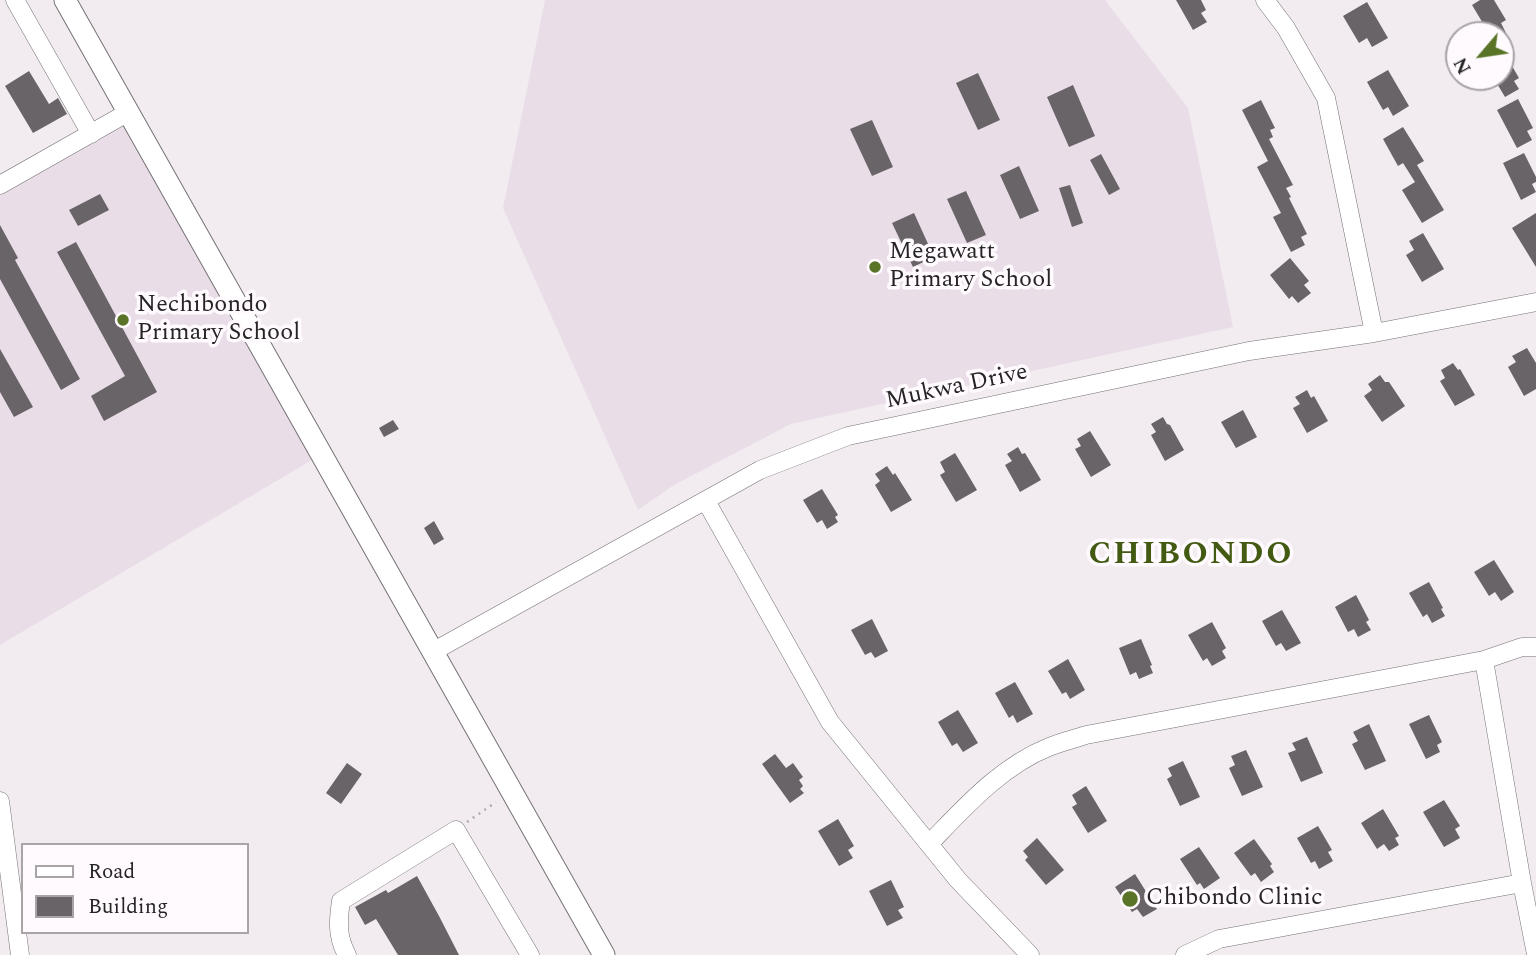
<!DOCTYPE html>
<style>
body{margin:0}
#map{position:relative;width:1536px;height:955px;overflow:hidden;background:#f2ecf1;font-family:Spectral,serif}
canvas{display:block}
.legend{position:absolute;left:21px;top:843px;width:228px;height:91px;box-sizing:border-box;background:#fffafe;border:2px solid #a8a4a7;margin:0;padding:9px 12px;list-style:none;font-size:21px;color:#262425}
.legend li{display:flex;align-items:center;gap:14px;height:35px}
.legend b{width:35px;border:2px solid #a8a4a7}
.north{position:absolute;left:1445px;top:21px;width:70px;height:70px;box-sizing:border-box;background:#fffafe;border:2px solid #a8a4a7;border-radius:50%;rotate:241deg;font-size:19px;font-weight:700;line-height:28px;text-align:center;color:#262425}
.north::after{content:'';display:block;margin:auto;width:24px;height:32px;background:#597427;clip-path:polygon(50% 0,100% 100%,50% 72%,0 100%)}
</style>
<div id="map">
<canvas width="1536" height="955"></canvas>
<ul class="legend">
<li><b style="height:9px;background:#fff"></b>Road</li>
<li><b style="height:19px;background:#696468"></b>Building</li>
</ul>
<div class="north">N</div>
</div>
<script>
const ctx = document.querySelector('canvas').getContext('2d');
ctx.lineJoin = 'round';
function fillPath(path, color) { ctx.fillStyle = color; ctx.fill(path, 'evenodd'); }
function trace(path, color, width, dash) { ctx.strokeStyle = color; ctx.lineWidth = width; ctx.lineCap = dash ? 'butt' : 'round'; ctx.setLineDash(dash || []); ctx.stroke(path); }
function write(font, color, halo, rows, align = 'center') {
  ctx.font = font + ' Spectral,serif'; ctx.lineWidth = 7; ctx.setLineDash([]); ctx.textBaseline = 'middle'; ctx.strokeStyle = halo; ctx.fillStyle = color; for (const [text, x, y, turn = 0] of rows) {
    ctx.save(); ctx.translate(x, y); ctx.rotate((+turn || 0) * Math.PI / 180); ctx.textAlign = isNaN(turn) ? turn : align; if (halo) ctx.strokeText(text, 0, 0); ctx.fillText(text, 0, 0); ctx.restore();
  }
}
const built = new Path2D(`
 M545 0H1105L1188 108 1233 327 791 424 674 485 638 510 503 208Z
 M127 113 322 454 0 645V185Z`);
const building = new Path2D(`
 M1176 0H1201L1206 10 1201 13 1207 22 1193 30Z
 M1480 0H1494L1506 20 1501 23 1507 35H1490L1472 5Z
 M1367 2 1388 38 1372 47 1367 38 1359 43 1343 16Z
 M1501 47 1519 78 1514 81 1519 89 1505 97 1493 77H1501Z
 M1388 70 1409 106 1393 116 1388 107 1383 110 1367 82Z
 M29 71 49 104 58 98 67 114 33 133 5 86Z
 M978 73 1000 120 978 130 956 83Z
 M1073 85 1095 136 1069 147 1047 97Z
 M1518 99 1533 128 1527 131 1532 140 1517 148 1497 110Z
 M1261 100 1275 128 1270 130 1273 137 1269 139 1293 185 1286 188 1291 197 1289 198 1307 234 1301 237 1305 245 1291 252 1273 217 1281 213 1257 167 1268 161 1242 110Z
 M872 120 893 167 872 176 850 129Z
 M1403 127 1424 161 1417 165 1444 210 1422 223 1402 190 1415 182 1403 163 1398 166 1383 139Z
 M1524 153 1536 177V182L1532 184 1536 192 1521 200 1503 163Z
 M1101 154 1120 189 1109 195 1090 160Z
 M1019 166 1039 211 1020 219 1000 175Z
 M1070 185 1083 223 1072 227 1059 188Z
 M966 191 986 235 967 243 947 199Z
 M100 194 109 210 78 226 69 210Z
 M914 213 934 257 913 267 892 223Z
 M1536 213V267L1512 228Z
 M0 225 18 258 15 260 80 379 61 390 0 279Z
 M1423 233 1444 269 1422 282 1406 255 1414 250 1409 241Z
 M76 242 157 392 104 421 91 396 125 376 57 252Z
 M1290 258 1309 281 1304 285 1311 293 1298 303 1292 296 1289 299 1270 275Z
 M1527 348 1536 363V389L1524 396 1508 367 1516 362 1512 356Z
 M0 349 33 407 14 417 0 392Z
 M1453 363 1458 370 1460 369 1475 395 1455 406 1440 381 1445 378 1441 370Z
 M1380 375 1385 382H1389L1405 406 1382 422 1364 396 1372 390 1368 384Z
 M1307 390 1311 398 1314 396 1328 421 1307 433 1293 408 1300 404 1295 397Z
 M1243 410 1257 437 1236 448 1221 422Z
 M1163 417 1167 424 1170 425 1184 450 1165 461 1151 435 1156 432 1151 424Z
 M393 420 399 429 384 437 379 428Z
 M1090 431 1111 465 1091 477 1075 449 1081 446 1077 439Z
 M1018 447 1022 454 1025 453 1041 480 1020 492 1005 465 1012 461 1007 454Z
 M955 453 977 490 956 502 940 475 945 472 940 462Z
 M887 466 893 475 895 473 912 500 891 512 875 485 880 481 875 474Z
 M822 489 838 515 835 517 838 522 827 529 822 520 817 523 803 500Z
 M434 521 444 539 434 545 424 528Z
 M1494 560 1514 592 1501 601 1495 592 1489 596 1474 572Z
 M1429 582 1443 608 1441 609 1445 616 1432 623 1427 614 1423 617 1409 593Z
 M1356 595 1369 620 1366 622 1371 630 1358 637 1354 629 1348 632 1335 607Z
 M1282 610 1301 643 1286 651 1281 643 1276 646 1262 621Z
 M872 619 888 651 875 658 871 652 865 655 851 630Z
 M1212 622 1226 648 1222 651 1226 658 1212 666 1207 658 1203 661 1188 635Z
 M1141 639 1152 665 1150 666 1153 673 1139 679 1136 672 1130 675 1119 648Z
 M1068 659 1085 690 1070 699 1066 692 1062 694 1048 671Z
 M1015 682 1033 714 1017 723 1013 715 1009 718 995 693Z
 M958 710 978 743 963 752 957 743 952 746 938 722Z
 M1429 715 1442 742 1437 745 1440 752 1426 759 1409 724Z
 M1369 724 1386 761 1365 770 1352 744 1358 741 1353 732Z
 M1307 737 1323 773 1301 782 1288 753 1296 750 1292 743Z
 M1246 750 1263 787 1242 796 1229 768 1235 765 1231 756Z
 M775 754 786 768 793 763 803 777 799 780 803 786 800 789 804 793 790 803 762 764Z
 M1183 761 1200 797 1180 806 1167 779 1172 776 1168 768Z
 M347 763 362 774 341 804 326 793Z
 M1086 786 1107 821 1088 833 1072 807 1077 804 1072 795Z
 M1444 800 1460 826 1455 829 1460 838 1444 847 1423 812Z
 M1383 809 1399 836 1395 838 1399 845 1389 851 1384 844 1377 849 1361 823Z
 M838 819 854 846 848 850 853 858 839 866 818 831Z
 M1318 826 1332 850 1328 852 1333 861 1319 869 1315 861 1311 863 1297 838Z
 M1037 838 1064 870 1046 885 1025 860 1028 857 1023 851Z
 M1254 839 1272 864 1270 866 1274 872 1261 882 1255 873 1251 876 1234 853Z
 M1199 847 1220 878 1204 889 1200 883 1197 885 1180 859Z
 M1135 874 1157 909 1143 917 1137 909 1132 912 1115 887Z
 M417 876 439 916 459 955H398L376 919 365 925 355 907 386 890 388 893Z
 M891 880 904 907 898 910 903 918 887 926 869 891Z`);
const path = new Path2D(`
 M467 822 496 802`);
const minor = new Path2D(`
 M15 0 91 134
 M1265 0 1286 28 1326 98 1374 333
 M0 185 127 113
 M706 501 830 722 958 880 1030 955
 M434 651 760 470 848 436 1249 351 1374 333 1536 302
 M1484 660 1522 883 1536 954
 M0 801 20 955
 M929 844C964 808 1001 766 1049 747 1061 742 1074 739 1086 735L1484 660 1522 647H1536
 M347 955C337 937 338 921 341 901L456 830 530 955
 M1185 955 1219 939 1522 883`);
const tertiary = new Path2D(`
 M65 0 604 955`);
const markers = [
 [875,267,7,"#597427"],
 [123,320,7,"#597427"],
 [1130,899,9,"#597427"]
];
const poiNames = [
 ["Megawatt",889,253],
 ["Primary School",889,281],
 ["Nechibondo",137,306],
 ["Primary School",137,334],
 ["Chibondo Clinic",1146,899]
];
const streetNames = [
 ["Mukwa Drive",957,388,-12]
];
const districtNames = [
 ["CHIBONDO",1191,557]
];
fillPath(built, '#e9dee8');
fillPath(building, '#696468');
trace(minor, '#757175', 19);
trace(tertiary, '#757175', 23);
trace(path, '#afabae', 2.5, [2, 5]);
trace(minor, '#fff', 18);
trace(tertiary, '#fff', 21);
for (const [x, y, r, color] of markers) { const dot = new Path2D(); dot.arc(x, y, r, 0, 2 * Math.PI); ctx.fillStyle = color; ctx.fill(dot); trace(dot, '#fffafe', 2.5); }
write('24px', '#262425', '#fffafe', poiNames, 'left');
write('24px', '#262425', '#fffafe', streetNames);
ctx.letterSpacing = '2px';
write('bold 32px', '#435a12', '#fffafe', districtNames);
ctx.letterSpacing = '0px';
</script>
